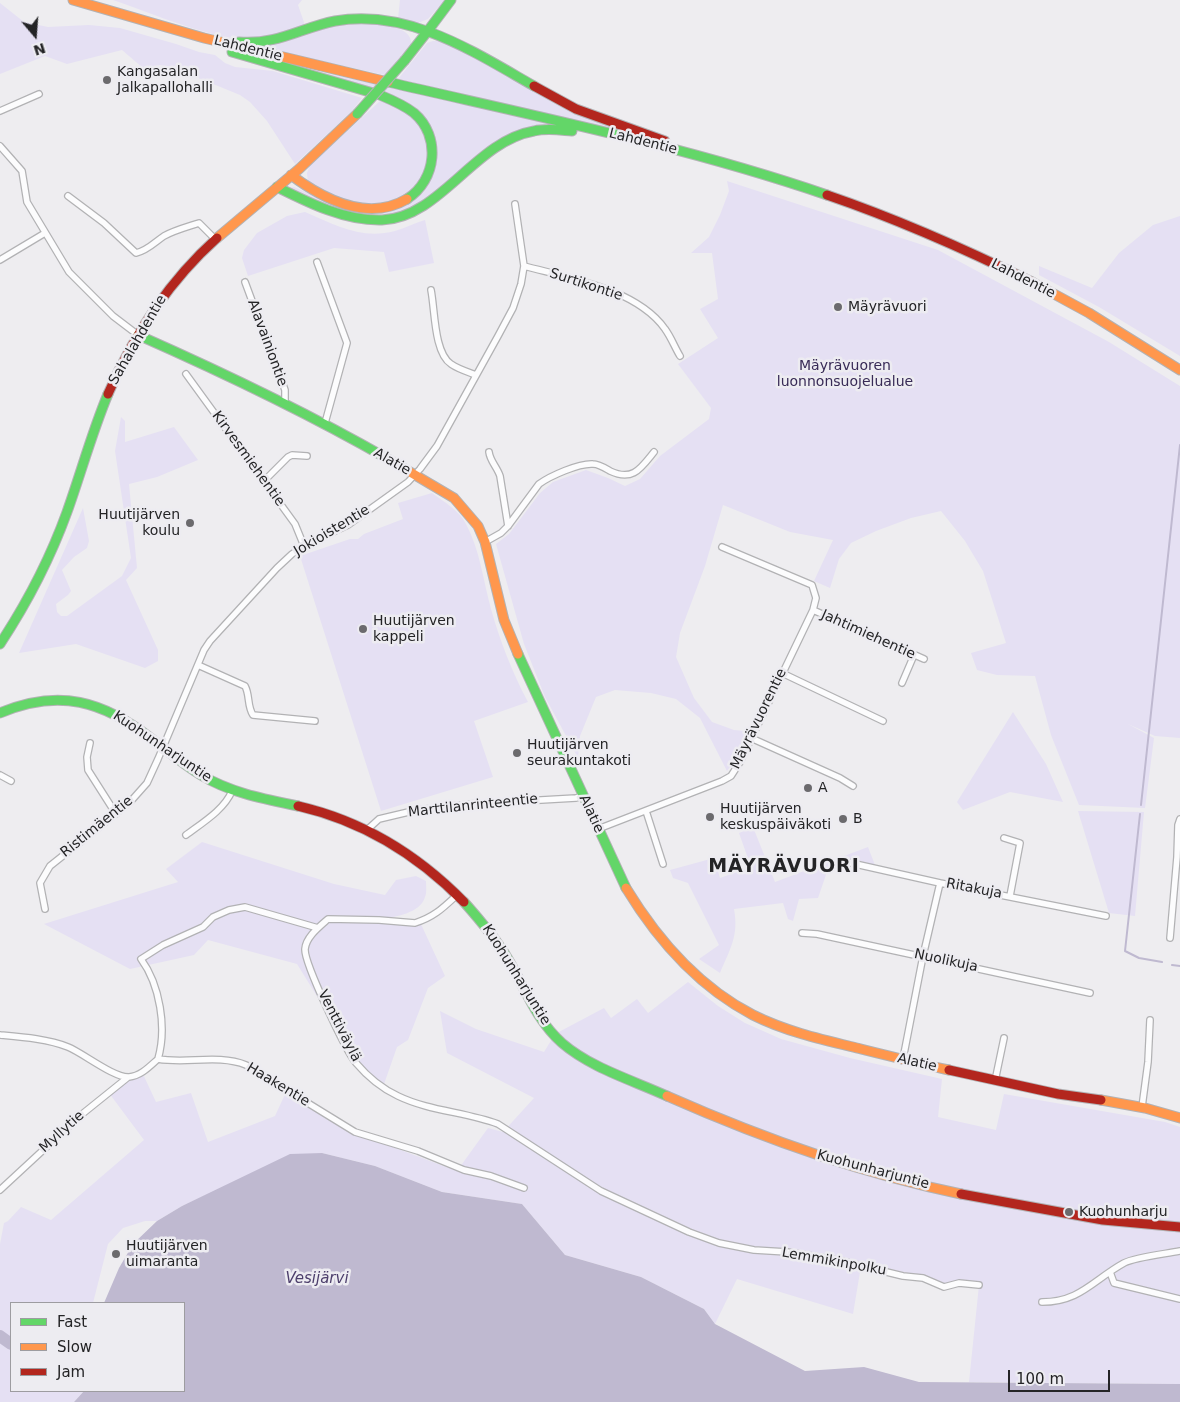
<!DOCTYPE html>
<meta charset="utf-8">
<style>
body{margin:0}
#map{position:relative;width:1180px;height:1402px;overflow:hidden;background:#eeedf0;font-family:"DejaVu Sans",sans-serif}
canvas{display:block}
.legend{position:absolute;left:10px;top:1302px;width:175px;height:90px;box-sizing:border-box;background:#edecf1;border:1px solid #9d9ca0;margin:0;padding:6px 9px;list-style:none;font-size:15px;color:#242426}
.legend li{display:flex;align-items:center;gap:10px;height:25px}
.legend b{width:25px;border:1px solid #9d9ca0}
.north{position:absolute;left:10px;top:10px;width:50px;height:50px;-webkit-text-stroke:4px #edecf1;paint-order:stroke;rotate:162deg;font-size:14px;font-weight:700;line-height:20px;text-align:center;color:#242426}
.north::after{content:'';display:block;margin:auto;width:18px;height:22px;background:#242426;clip-path:polygon(50% 0,100% 100%,50% 72%,0 100%)}
.scale{position:absolute;left:1008px;top:1370px;width:102px;height:22px;box-sizing:border-box;border:2px solid #242426;border-top:0;padding-left:6px;font-size:15px;line-height:18px;white-space:nowrap;color:#242426;-webkit-text-stroke:4px #edecf1;paint-order:stroke}
</style>
<div id="map">
<canvas width="1180" height="1402"></canvas>
<ul class="legend">
<li><b style="height:6px;background:#63d668"></b>Fast</li>
<li><b style="height:6px;background:#ff974d"></b>Slow</li>
<li><b style="height:6px;background:#b3261e"></b>Jam</li>
</ul>
<div class="north">N</div>
<div class="scale">100 m</div>
</div>
<script>
const ctx = document.querySelector('canvas').getContext('2d');
ctx.lineJoin = 'round';
function fillPath(path, color) { ctx.fillStyle = color; ctx.fill(path, 'evenodd'); }
function trace(path, color, width, dash) { ctx.strokeStyle = color; ctx.lineWidth = width; ctx.lineCap = dash ? 'butt' : 'round'; ctx.setLineDash(dash || []); ctx.stroke(path); }
function write(font, color, halo, rows, align = 'center') {
  ctx.font = font + ' "DejaVu Sans",sans-serif'; ctx.lineWidth = 5; ctx.setLineDash([]); ctx.textBaseline = 'middle'; ctx.strokeStyle = halo; ctx.fillStyle = color; for (const [text, x, y, turn = 0] of rows) {
    ctx.save(); ctx.translate(x, y); ctx.rotate((+turn || 0) * Math.PI / 180); ctx.textAlign = isNaN(turn) ? turn : align; if (halo) ctx.strokeText(text, 0, 0); ctx.fillText(text, 0, 0); ctx.restore();
  }
}
const green = new Path2D(`
 M113 0H302L298 5 305 25C291 31 277 38 261 40 222 44 152 13 113 0Z
 M400 0H445L428 19 415 24 398 19Z
 M0 3 24 22 48 27 89 25 120 28 176 44 199 52 215 55 225 63 235 67 273 71 362 98 351 112 295 164 267 121 250 102 240 95 174 68 160 65 143 68 122 50 67 64 45 56 0 74Z
 M365 23C379 24 413 26 411 44L385 75 258 47 282 43 333 26Z
 M433 41H442L470 53 632 134 398 79 427 43Z
 M313 70 548 124 529 128 427 198 397 214 371 217 340 210 293 192 289 188 294 187 329 202 390 209 434 167 422 116 312 71Z
 M380 101C391 104 406 110 414 119 438 145 432 184 399 198 389 202 380 205 369 205 346 203 328 193 308 182L307 173 310 165Z
 M727 181 938 250 1109 342 1180 386V738L1155 736 1128 724 1154 738 1145 808 1079 805 1051 735 1035 676 997 675 977 670 971 653 1006 643 983 571 965 541 941 511 911 518 876 531 851 543 839 559 830 588 814 581 833 540 790 532 723 505 705 566 680 633 676 657 694 698 712 722 734 730 745 731C744 747 736 759 727 771L700 718 676 699 651 693 615 690 596 697 580 736 578 758 545 697 524 644 496 544 509 534 540 493 553 482 586 470 608 478 625 486 640 479 660 456 709 419 711 408 678 364 718 338 700 309 718 299 712 253H691L709 237 720 215 729 191Z
 M305 212C336 225 361 240 395 231 405 228 415 223 425 220L434 263 389 272 384 252 334 248 248 276 242 258 244 250 257 233 287 216Z
 M1180 216V356L1099 307 1039 275V266L1092 288 1119 253 1153 225Z
 M121 417 125 421V442L174 427 198 460 157 477 129 484 137 568 126 580 158 650V661L145 668 76 644 19 653 83 508 89 541 87 548 74 557 62 570 71 591 68 595 56 604 57 612 61 616H67L122 576 131 558 115 451Z
 M432 493C444 502 459 510 466 524 480 550 483 580 491 609 500 641 512 672 528 702L474 721 493 777 381 811 300 556 350 539H358L364 534 403 519 398 503Z
 M1013 712 1046 764 1063 802 1010 792 963 810 957 802Z
 M1078 811 1144 812 1135 916 1109 913Z
 M753 827 775 882 868 847 875 865 829 866 818 898 799 899 793 921 788 919 783 903 734 909C739 936 730 949 720 973L699 959 719 945 688 883 673 878 670 870 714 858 720 878 751 867 739 833Z
 M202 842 334 884 385 895 396 880 416 876 426 881C426 886 427 893 425 897 420 914 395 916 381 920L420 922 445 976 428 988 408 1040 397 1047 383 1087 364 1072 297 964 208 940 194 955 130 969 44 924 178 882 166 869Z
 M688 982 718 1006 745 1023 781 1039 850 1058 942 1079 938 1117 996 1130 1004 1094 1165 1122 1180 1127V1384L969 1382 979 1285 959 1283 944 1287 923 1278 861 1266 853 1314 737 1279 715 1324 704 1309 641 1277 565 1255 522 1204 442 1192 375 1166 322 1153 226 1186 182 1206 157 1221H145L123 1228 108 1244 93 1303H11V1391H84L74 1402H0V1244L4 1223 8 1221 21 1207 51 1220 144 1140 109 1093 127 1078 142 1072 156 1102 191 1093 208 1142 275 1116 287 1090 347 1130 457 1171 488 1128 503 1132 534 1098 447 1053 440 1011 476 1029 544 1052 555 1034 604 1008 611 1018 637 999 648 1013Z`);
const water = new Path2D(`
 M322 1153 375 1166 442 1192 522 1204 565 1255 641 1277 704 1309 715 1324 805 1371 864 1367 919 1382 1180 1384V1402H74L84 1391H184V1303H104L119 1268 133 1244 157 1221 182 1206 290 1154Z`);
const stream = new Path2D(`
 M1141 805 1180 445
 M1140 814 1125 951 1139 958 1162 962
 M1172 965 1180 966`);
const river = new Path2D(`
 M0 1336 11 1344`);
const street = new Path2D(`
 M0 111 39 94
 M0 146 22 171 27 202 69 272 113 316 138 335
 M68 196 104 223 136 253C147 251 155 242 164 236 175 230 187 227 199 223L215 239
 M0 260 45 233
 M317 262 347 343 325 423
 M524 266C569 278 637 289 665 329 671 337 675 348 680 356
 M245 282 285 390V403
 M431 290C435 310 434 353 451 364 458 369 468 372 476 375
 M186 374 295 524 304 546
 M489 452C490 461 497 467 500 476L508 526
 M264 481 288 457 292 455 307 456
 M485 542 501 533 508 526 539 484C550 476 579 463 593 464 599 464 605 468 610 471 633 482 641 468 654 452
 M813 610 924 659
 M198 665 245 686C250 695 247 706 253 715L315 721
 M782 673 883 721
 M902 683 914 655
 M751 738 840 778 853 786
 M90 743 87 757 88 770 116 814
 M0 775 11 781
 M646 811 663 864
 M368 829 379 819 417 810 471 804 576 798 583 796
 M598 829 722 781 731 776 740 762 813 610 816 598 812 585 722 547
 M186 835C202 823 224 810 232 791
 M1004 838 1020 843 1010 896
 M842 861 940 883 1106 916
 M457 895C443 908 434 917 415 923L379 920 328 919C319 927 306 937 305 949 304 963 346 1051 356 1063 367 1076 383 1089 398 1096 429 1111 466 1112 498 1124L601 1191 689 1232 719 1243 754 1250 787 1252 837 1260 903 1276 923 1278 944 1287 959 1283 979 1285
 M45 909 40 883 50 866 109 819 131 801 147 783 158 759 204 650 210 641 277 568 292 554 304 546 348 525 408 482 420 469 437 446 498 336 513 308 521 284 524 266 515 204
 M802 933 817 934 1090 993
 M1170 938 1177 857 1178 825 1180 819
 M0 1035C22 1037 48 1039 68 1047 83 1053 114 1078 129 1077 141 1076 150 1066 158 1059 187 1064 218 1054 246 1065L355 1132 418 1151 464 1170 491 1176 524 1188
 M158 1059C167 1028 160 985 141 959L163 945 203 927 213 917 229 910 245 907 318 928
 M903 1059 923 956 940 883
 M995 1081 1004 1038
 M1142 1107 1148 1062 1150 1020
 M0 1190 81 1115 127 1078
 M1110 1272 1114 1283 1180 1299
 M1042 1302C1080 1302 1093 1280 1124 1263 1136 1257 1165 1254 1180 1251`);
const fast = new Path2D(`
 M427 32 451 0
 M239 42C278 45 300 28 335 21 408 8 474 52 534 86
 M232 52 380 95C392 100 404 105 414 113 441 136 437 180 407 199
 M405 60 427 32
 M388 82C535 116 684 146 827 195
 M277 187C309 203 345 221 382 220 440 218 475 141 534 131 547 128 559 130 572 131
 M138 335C224 373 306 412 388 459
 M0 644C27 603 50 559 67 512 81 473 92 432 108 394
 M518 654 626 888
 M0 713C59 688 103 701 152 739 168 751 184 765 201 775 231 793 264 799 298 806
 M464 902C480 920 496 939 508 959 525 988 536 1020 562 1043 591 1068 632 1080 667 1096`);
const slow = new Path2D(`
 M73 0 204 38 388 82
 M291 175C323 199 368 222 407 199
 M217 238 299 169 357 114
 M1032 282 1089 313 1180 370
 M388 459 454 498 478 526 485 542 504 620 518 654
 M626 888C657 939 699 987 753 1015 787 1032 824 1040 861 1049 890 1056 920 1064 949 1070
 M667 1096C762 1138 859 1173 961 1194
 M1101 1100 1145 1108 1180 1118`);
const jam = new Path2D(`
 M534 86 576 109 665 141
 M827 195C897 219 965 249 1032 282
 M108 394C134 334 168 282 217 238
 M298 806C363 821 418 855 464 902
 M949 1070 1058 1094 1101 1100
 M961 1194 1103 1220 1180 1227`);
const fastBridge = new Path2D(`
 M357 114 405 60`);
const markers = [
 [107,80,5,"#6b6a6d"],
 [838,307,5,"#6b6a6d"],
 [190,523,5,"#6b6a6d"],
 [363,629,5,"#6b6a6d"],
 [517,753,5,"#6b6a6d"],
 [808,788,5,"#6b6a6d"],
 [710,817,5,"#6b6a6d"],
 [843,819,5,"#6b6a6d"],
 [1069,1212,5,"#6b6a6d"],
 [116,1254,5,"#6b6a6d"]
];
const streetNames = [
 ["Lahdentie",248,49,14],
 ["Lahdentie",643,142,14],
 ["Lahdentie",1023,279,27],
 ["Surtikontie",586,285,18],
 ["Sahalahdentie",138,340,-60],
 ["Alavainiontie",267,343,70],
 ["Kirvesmiehentie",248,459,54],
 ["Alatie",392,462,30],
 ["Jokioistentie",332,531,-31],
 ["Jahtimiehentie",868,635,24],
 ["Mäyrävuorentie",759,719,-64],
 ["Kuohunharjuntie",162,747,34],
 ["Marttilanrinteentie",473,806,-6],
 ["Alatie",591,814,65],
 ["Ristimäentie",97,827,-39],
 ["Ritakuja",974,889,11],
 ["Nuolikuja",946,961,12],
 ["Kuohunharjuntie",516,975,58],
 ["Venttiväylä",339,1026,63],
 ["Alatie",917,1063,13],
 ["Haakentie",278,1085,31],
 ["Myllytie",62,1132,-42],
 ["Kuohunharjuntie",873,1170,15],
 ["Lemmikinpolku",834,1262,10]
];
const poiNames = [
 ["Kangasalan",117,72],
 ["Jalkapallohalli",117,88],
 ["Mäyrävuori",848,307],
 ["Huutijärven",180,515,"right"],
 ["koulu",180,531,"right"],
 ["Huutijärven",373,621],
 ["kappeli",373,637],
 ["Huutijärven",527,745],
 ["seurakuntakoti",527,761],
 ["A",818,788],
 ["Huutijärven",720,809],
 ["keskuspäiväkoti",720,825],
 ["B",853,819],
 ["Kuohunharju",1079,1212],
 ["Huutijärven",126,1246],
 ["uimaranta",126,1262]
];
const parkNames = [
 ["Mäyrävuoren",845,366],
 ["luonnonsuojelualue",845,382]
];
const waterNames = [
 ["Vesijärvi",317,1279]
];
const districtNames = [
 ["MÄYRÄVUORI",784,867]
];
fillPath(green, '#e5e0f3');
fillPath(water, '#bfb9d0');
trace(stream, '#bfb9d0', 2);
trace(river, '#bfb9d0', 12);
trace(street, '#b2b2b4', 8);
trace(fast, '#b2b2b4', 11);
trace(slow, '#b2b2b4', 11);
trace(jam, '#b2b2b4', 11);
trace(street, '#fcfcfd', 5.5);
trace(fast, '#63d668', 9);
trace(slow, '#ff974d', 9);
trace(jam, '#b3261e', 9);
trace(fastBridge, '#b2b2b4', 11, []);
trace(fastBridge, '#63d668', 9);
for (const [x, y, r, color] of markers) { const dot = new Path2D(); dot.arc(x, y, r, 0, 2 * Math.PI); ctx.fillStyle = color; ctx.fill(dot); trace(dot, '#edecf1', 2); }
write('14px', '#242426', '#edecf1', streetNames);
write('14px', '#242426', '#edecf1', poiNames, 'left');
write('14px', '#382b56', '#edecf1', parkNames);
write('italic 15px', '#4d3f6c', '#edecf1', waterNames);
ctx.letterSpacing = '1px';
write('bold 19px', '#242426', '#edecf1', districtNames);
ctx.letterSpacing = '0px';
</script>
